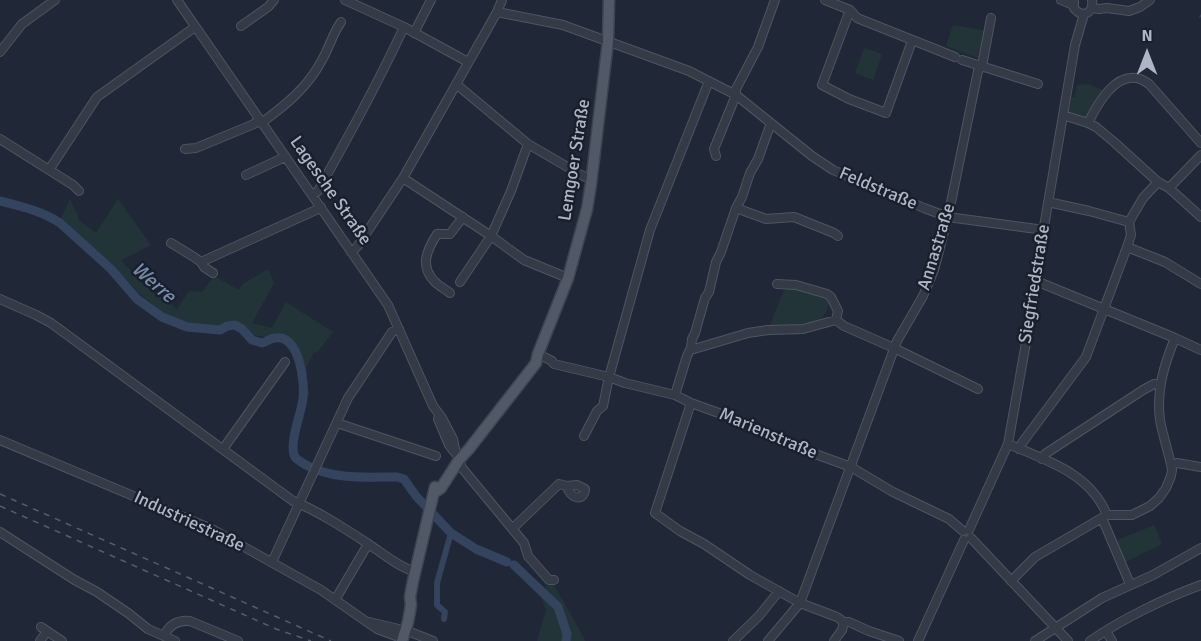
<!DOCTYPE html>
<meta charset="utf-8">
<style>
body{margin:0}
#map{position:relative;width:1201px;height:641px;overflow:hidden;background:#202837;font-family:Signika,sans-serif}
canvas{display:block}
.north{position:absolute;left:1117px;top:24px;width:60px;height:60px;-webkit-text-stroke:4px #19202c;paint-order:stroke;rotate:0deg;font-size:16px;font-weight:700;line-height:24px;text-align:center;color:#aeb5c4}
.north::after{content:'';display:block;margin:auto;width:21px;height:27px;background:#aeb5c4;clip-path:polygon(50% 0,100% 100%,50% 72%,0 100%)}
</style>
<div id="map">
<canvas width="1201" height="641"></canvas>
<div class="north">N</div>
</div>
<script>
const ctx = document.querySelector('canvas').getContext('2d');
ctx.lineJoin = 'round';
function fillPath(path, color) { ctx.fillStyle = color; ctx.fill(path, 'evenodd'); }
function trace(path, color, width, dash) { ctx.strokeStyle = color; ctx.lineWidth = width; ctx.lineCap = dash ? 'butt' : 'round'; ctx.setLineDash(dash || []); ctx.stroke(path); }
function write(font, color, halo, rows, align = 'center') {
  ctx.font = font + ' Signika,sans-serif'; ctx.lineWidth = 5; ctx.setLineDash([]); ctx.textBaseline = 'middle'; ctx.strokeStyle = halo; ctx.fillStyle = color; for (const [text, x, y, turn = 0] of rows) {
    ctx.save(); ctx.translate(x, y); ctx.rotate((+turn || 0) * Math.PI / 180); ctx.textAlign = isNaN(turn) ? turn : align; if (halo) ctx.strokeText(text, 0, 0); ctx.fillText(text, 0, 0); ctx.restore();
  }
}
const green = new Path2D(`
 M953 25 987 31 980 59 946 46Z
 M864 48 882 54 873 80 855 73Z
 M1088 84 1105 91 1089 116 1085 118 1071 114 1069 111 1072 97H1075L1077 85Z
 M70 199 80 221 96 233 118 199 151 245 121 260 143 284 177 309 189 291 202 292 214 276 239 290 243 284 268 269 274 283 252 323 272 328 286 302 333 332 317 353 314 352 306 368 309 396H307L300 354 295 344 287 336 283 334 266 337 252 335 242 327 233 323 227 324 219 328 187 324 164 314 139 293 114 266 60 220Z
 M789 287 803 290 829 300C828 305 828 310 825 314 815 328 785 327 769 328L783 292Z
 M1154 525 1162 544 1123 563 1115 541Z
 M553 583 583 636 585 641H537L546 610 538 590Z`);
const stream = new Path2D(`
 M1200 17 1201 15`);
const canal = new Path2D(`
 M444 619 445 612 437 605V583L451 533`);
const river = new Path2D(`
 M0 201C20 206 42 211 60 223L111 269 137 299 162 317 187 327 220 330 227 326 235 325 242 329 252 340 262 343C266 342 271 338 275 338 299 334 305 381 303 398 302 412 288 444 295 457 297 460 303 463 306 465 334 480 366 477 397 477L404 479 416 496 451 533 476 549 507 562
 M514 565 558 607 567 634 566 641`);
const minor = new Path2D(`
 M177 0 388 305 433 406 442 418 453 439 456 454
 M345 0 404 27 468 62
 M825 0 850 10 857 18 955 57
 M1061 0 1073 5
 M1074 0V8C1082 19 1094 13 1092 0
 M1092 8 1099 9 1107 8 1129 11 1140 7 1150 0
 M850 10 822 85 849 99 886 113 912 41
 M497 12 563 25 689 71 736 95 812 156 833 170 924 208 948 217 1044 230
 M241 26 268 7 274 0
 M414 33 431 0
 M0 52 22 24 55 0
 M962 60 1038 84
 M456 84 528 144 583 176 592 179
 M1063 115 1088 123 1096 127 1114 142 1158 182 1169 188 1201 217
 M261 123C286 105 308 87 322 60 329 48 333 33 341 22
 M1088 123C1097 105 1115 71 1140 79 1143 80 1146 82 1149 84L1201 143
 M0 139 73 185 79 191
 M185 149 196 148 254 124 259 119
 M716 156 714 149 736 95V89L758 47 775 0
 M49 170 97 97 195 27
 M246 175 285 157
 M403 178 491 236 524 260 568 278
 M1169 188 1201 155
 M312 195 318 191C348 137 378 83 404 27
 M1048 202 1089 211 1129 222
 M736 208 766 219 794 217 834 233 838 236
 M171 243 194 257 201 262 204 267 213 273
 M1127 247 1165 262 1201 284
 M351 252 357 247 403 178 497 12 502 0
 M201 262 316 210 321 207
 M1036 281 1175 338 1201 350
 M460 282 491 236 511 191 528 144
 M777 284 796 285 827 294 831 297 838 311 836 320
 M450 293C445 289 439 286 435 282 419 266 427 250 437 234H450L463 217
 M0 299 36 315 51 323 293 501C318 511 344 528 367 543 382 553 397 566 415 572
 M836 320 844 326 894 348 978 389
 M691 348 694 349 748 333 768 330 803 329 836 320
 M538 354 552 361 554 364 609 377 625 383 675 395 691 403 727 416 807 451 851 467 893 492 949 519 963 531
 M675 395 687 356 691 348 692 339 695 333 705 298 709 292 716 262 721 252 736 208 742 197 750 173 758 159 771 123
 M691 403 655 513 680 531 704 544 750 575 800 603 837 617 844 622H849L869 631 899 641
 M438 419 449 445 456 454
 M337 423 436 456
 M584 436 597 411 603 406 609 377 650 230 709 81
 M0 440 212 529 321 590 377 629 396 636
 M1008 444C1046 460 1090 473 1107 515
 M223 449 285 362
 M1019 449 1022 443 1086 357 1127 247 1131 235 1129 222 1143 198 1158 182
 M1042 459 1045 454 1143 390 1154 384 1160 385
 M459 460 462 468 524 543 528 556 549 580H554
 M1171 465 1177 463 1201 467
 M1102 518 1130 584
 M513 528 559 484 567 486 577 485 585 489C584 503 569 498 567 486
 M969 530 1008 444 1036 286 1039 256 1075 45 1084 14
 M0 532 73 579 97 592 128 613 148 629 175 641
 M971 538 1068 641
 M272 562 348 398 392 332 399 329
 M1011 581 1035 557 1107 515H1132L1150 506 1159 498 1166 488 1171 476 1172 470C1169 453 1163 437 1160 420 1156 391 1164 365 1175 338
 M335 600 368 544
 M369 622 399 629
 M41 627 62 641
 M405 630 433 641
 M1106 631 1112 641
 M164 636C169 625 178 620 190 621L238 641
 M40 641 47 631
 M733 641 759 616 779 591
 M768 641 800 603 897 341 923 296 934 270 948 217 978 71 982 66 991 18
 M834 641 842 630 844 622
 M918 641 964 540
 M1035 641 1102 598 1153 575 1201 548
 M1090 641C1122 619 1165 598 1201 585`);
const major = new Path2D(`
 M435 492 441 488 459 460 469 449 536 363 538 354 568 278 587 209 591 184 608 41 609 0
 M402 641 408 622 411 605 410 597 413 581 435 487`);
const rail = new Path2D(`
 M0 494 331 641
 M0 506 276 629 311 641`);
const streetNames = [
 ["Lemgoer Straße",575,160,-81],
 ["Feldstraße",878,189,23],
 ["Lagesche Straße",330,191,55],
 ["Annastraße",937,247,-73],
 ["Siegfriedstraße",1035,284,-81],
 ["Marienstraße",768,434,23],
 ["Industriestraße",189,522,25]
];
const waterNames = [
 ["Werre",153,283,41]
];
fillPath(green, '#223438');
trace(stream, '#34435e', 1.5);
trace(canal, '#34435e', 6);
trace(river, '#34435e', 9);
trace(minor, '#4e5562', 10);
trace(major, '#3d4451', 13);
trace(minor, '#343b47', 8);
trace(major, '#515967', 10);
trace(rail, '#555e6e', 1.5, [6, 6]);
write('18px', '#aeb5c4', '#19202c', streetNames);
write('italic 20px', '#768aac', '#19202c', waterNames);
</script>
